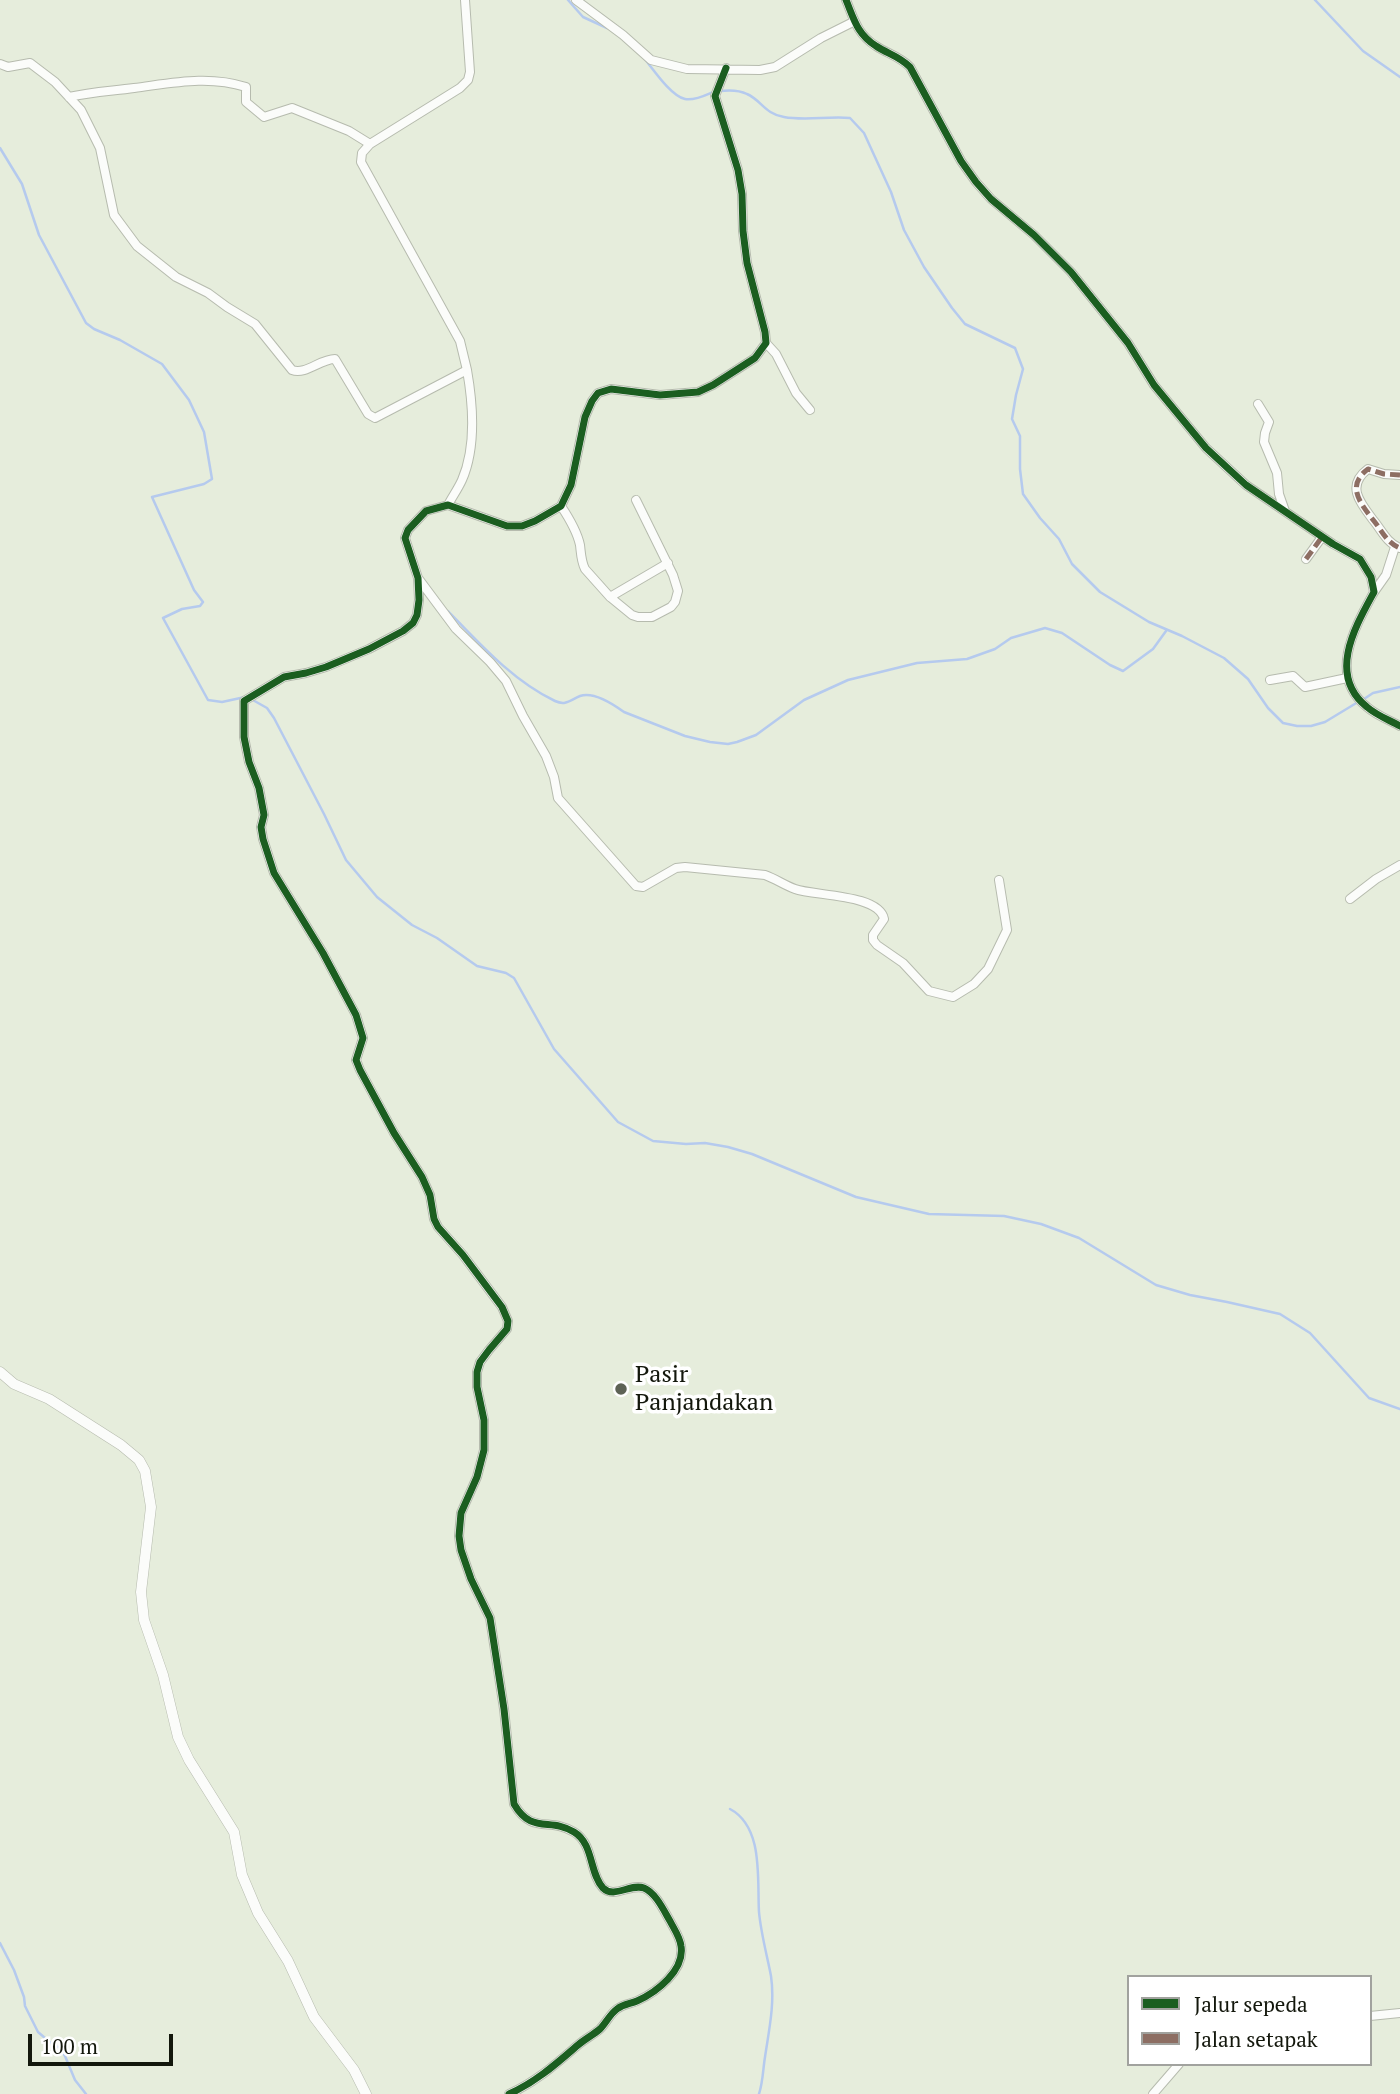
<!DOCTYPE html>
<style>
body{margin:0}
#map{position:relative;width:1400px;height:2094px;overflow:hidden;background:#e6eddc;font-family:"PT Serif",serif}
canvas{display:block}
.legend{position:absolute;left:1127px;top:1975px;width:245px;height:91px;box-sizing:border-box;background:#fff;border:2px solid #a1a29e;margin:0;padding:9px 12px;list-style:none;font-size:21px;color:#13170c}
.legend li{display:flex;align-items:center;gap:14px;height:35px}
.legend b{width:35px;border:2px solid #a1a29e}
.scale{position:absolute;left:28px;top:2034px;width:145px;height:32px;box-sizing:border-box;border:4px solid #13170c;border-top:0;padding-left:9px;font-size:21px;line-height:24px;white-space:nowrap;color:#13170c;-webkit-text-stroke:5px #fff;paint-order:stroke}
</style>
<div id="map">
<canvas width="1400" height="2094"></canvas>
<ul class="legend">
<li><b style="height:9px;background:#1b5e20"></b>Jalur sepeda</li>
<li><b style="height:9px;background:#8d6e63"></b>Jalan setapak</li>
</ul>
<div class="scale">100 m</div>
</div>
<script>
const ctx = document.querySelector('canvas').getContext('2d');
ctx.lineJoin = 'round';
function trace(path, color, width, dash) { ctx.strokeStyle = color; ctx.lineWidth = width; ctx.lineCap = dash ? 'butt' : 'round'; ctx.setLineDash(dash || []); ctx.stroke(path); }
function write(font, color, halo, rows, align = 'center') {
  ctx.font = font + ' "PT Serif",serif'; ctx.lineWidth = 7; ctx.setLineDash([]); ctx.textBaseline = 'middle'; ctx.strokeStyle = halo; ctx.fillStyle = color; for (const [text, x, y, turn = 0] of rows) {
    ctx.save(); ctx.translate(x, y); ctx.rotate((+turn || 0) * Math.PI / 180); ctx.textAlign = isNaN(turn) ? turn : align; if (halo) ctx.strokeText(text, 0, 0); ctx.fillText(text, 0, 0); ctx.restore();
  }
}
const stream = new Path2D(`
 M568 0 583 17 607 28
 M1315 0 1363 51 1400 77
 M644 58C653 69 671 96 685 99 694 101 706 95 713 92
 M720 91C728 90 739 90 747 94 761 100 765 114 784 117 804 121 829 116 850 118L864 133 891 192 904 230 924 267 952 308 965 324 1015 348 1023 369 1016 395 1012 419 1020 436V469L1023 494 1040 518 1059 539 1072 564 1100 592 1149 622 1182 636 1224 658 1248 679 1268 708 1283 723 1297 726H1311L1325 722 1358 702
 M0 148 22 184 39 235 86 323 94 329 120 340 162 364 189 400 204 432 212 479 204 484 152 497 194 590 203 602 200 606 182 609 163 618 208 700 222 702 245 697
 M448 611C480 644 513 681 555 701 566 706 570 700 580 696 594 691 613 704 624 712L685 736 710 742 728 744 737 742 756 735 804 700 848 680 917 663 967 659 995 649 1011 638 1045 628 1062 633 1110 665 1123 671 1153 649 1166 631
 M251 699 267 708 274 718 324 814 346 860 377 897 412 925 437 938 477 966 506 973 514 978 554 1049 618 1122 653 1141 686 1144 705 1143 728 1147 752 1154 856 1197 929 1214 1004 1216 1041 1224 1079 1238 1156 1285 1190 1295 1227 1302 1280 1314 1310 1333 1369 1398 1400 1409
 M1364 699 1373 693 1400 687
 M730 1809C764 1827 757 1880 759 1912 761 1934 767 1955 771 1976 775 2003 769 2030 765 2057 763 2069 763 2082 759 2094
 M0 1943 14 1970 24 1997 25 2006 38 2032 52 2044 60 2048 65 2056 75 2080 86 2094`);
const minor = new Path2D(`
 M465 0 470 72 468 80 460 88 370 144 362 153 361 162 460 341 467 370
 M576 0 623 35 651 60 687 69 760 70 775 67 821 38 853 22
 M846 0C854 19 857 34 876 46 888 54 899 56 910 67L961 161 976 182 991 199 1034 235 1071 272 1128 343 1154 385 1206 448 1246 485 1333 544 1360 559 1371 577 1374 592C1355 627 1327 675 1367 707 1376 715 1389 720 1400 726
 M0 64 8 67 30 63 55 82 81 110 100 148 114 215 137 246 176 277 208 293 227 307 255 324 292 370C306 375 320 359 335 359L368 414 375 418 467 370C473 404 476 448 462 480 458 489 452 497 448 505
 M69 97C91 92 112 91 134 88 173 83 208 75 246 87V102L264 117 292 108 349 131 370 144
 M766 343 776 354 796 393 810 410
 M1258 404 1269 422 1265 433 1264 442 1277 473 1279 494 1285 511
 M1400 475 1384 474 1368 469C1345 486 1361 504 1374 521 1382 531 1387 543 1400 548
 M561 506C569 518 577 531 580 545 581 553 581 561 585 569L610 597 632 615 638 617H652L671 607 675 602 678 591 673 575 636 500
 M1306 559 1322 537
 M418 578 456 629 490 662 506 681 523 716 546 756 554 777 558 798 636 886 643 887 676 868 685 867 765 875C776 879 784 885 795 889 814 896 879 894 884 919L873 935V940L877 945 903 963 929 991 953 997 974 984 988 969 1007 930 999 880
 M1374 592 1386 575 1395 547
 M610 597 668 563
 M1270 680 1293 676 1305 687 1347 678
 M1350 899 1376 879 1400 865
 M1370 2016 1400 2013
 M509 2094C536 2082 556 2064 578 2045 585 2039 593 2035 600 2029 606 2023 610 2014 617 2009 624 2004 630 2004 637 2001 657 1992 685 1970 681 1946 680 1937 674 1929 670 1921 664 1911 656 1893 644 1888 631 1883 614 1899 603 1888 589 1873 594 1844 574 1832 550 1817 532 1835 514 1804L504 1709 490 1618 471 1579 461 1550 459 1536 461 1513 477 1477 484 1450V1420L477 1387V1372L480 1362 489 1350 507 1329 508 1321 502 1307 463 1255 438 1227 434 1219 430 1195 422 1177 394 1133 360 1070 356 1060 363 1038 356 1015 323 953 274 873 263 839 261 827 264 815 259 788 249 762 244 737V701L284 677 306 673 326 667 369 649 403 631 413 623 417 615 419 600 418 578 405 538 408 530 426 511 448 505 507 526H522L535 521 561 506 571 485 585 417 592 401 598 393 611 389 660 395 698 392 713 385 755 358 766 343 765 332 747 263 743 231 742 194 738 170 715 96 726 68
 M1153 2094 1179 2064`);
const tertiary = new Path2D(`
 M0 1372 14 1384 49 1399 121 1445 139 1460 145 1471 151 1507 141 1592 144 1620 163 1675 178 1737 189 1760 234 1832 242 1875 258 1913 288 1961 314 2017 354 2070 366 2094`);
const quiet = new Path2D(`
 M1400 475 1384 474 1368 469C1345 486 1361 504 1374 521 1382 531 1387 543 1400 548
 M1306 559 1322 537`);
const cycleway = new Path2D(`
 M846 0C854 19 857 34 876 46 888 54 899 56 910 67L961 161 976 182 991 199 1034 235 1071 272 1128 343 1154 385 1206 448 1246 485 1333 544 1360 559 1371 577 1374 592C1355 627 1327 675 1367 707 1376 715 1389 720 1400 726
 M509 2094C536 2082 556 2064 578 2045 585 2039 593 2035 600 2029 606 2023 610 2014 617 2009 624 2004 630 2004 637 2001 657 1992 685 1970 681 1946 680 1937 674 1929 670 1921 664 1911 656 1893 644 1888 631 1883 614 1899 603 1888 589 1873 594 1844 574 1832 550 1817 532 1835 514 1804L504 1709 490 1618 471 1579 461 1550 459 1536 461 1513 477 1477 484 1450V1420L477 1387V1372L480 1362 489 1350 507 1329 508 1321 502 1307 463 1255 438 1227 434 1219 430 1195 422 1177 394 1133 360 1070 356 1060 363 1038 356 1015 323 953 274 873 263 839 261 827 264 815 259 788 249 762 244 737V701L284 677 306 673 326 667 369 649 403 631 413 623 417 615 419 600 418 578 405 538 408 530 426 511 448 505 507 526H522L535 521 561 506 571 485 585 417 592 401 598 393 611 389 660 395 698 392 713 385 755 358 766 343 765 332 747 263 743 231 742 194 738 170 715 96 726 68`);
const markers = [
 [621,1389,7,"#5d6255"]
];
const poiNames = [
 ["Pasir",635,1375],
 ["Panjandakan",635,1403]
];
trace(stream, '#b5caee', 2.5);
trace(minor, '#b6bbae', 10);
trace(tertiary, '#b6bbae', 11);
trace(minor, '#fbfcfa', 8);
trace(tertiary, '#fbfcfa', 10);
trace(quiet, '#8d6e63', 5, [10, 5]);
trace(cycleway, '#1b5e20', 7);
for (const [x, y, r, color] of markers) { const dot = new Path2D(); dot.arc(x, y, r, 0, 2 * Math.PI); ctx.fillStyle = color; ctx.fill(dot); trace(dot, '#fff', 2.5); }
write('24px', '#13170c', '#fff', poiNames, 'left');
</script>
